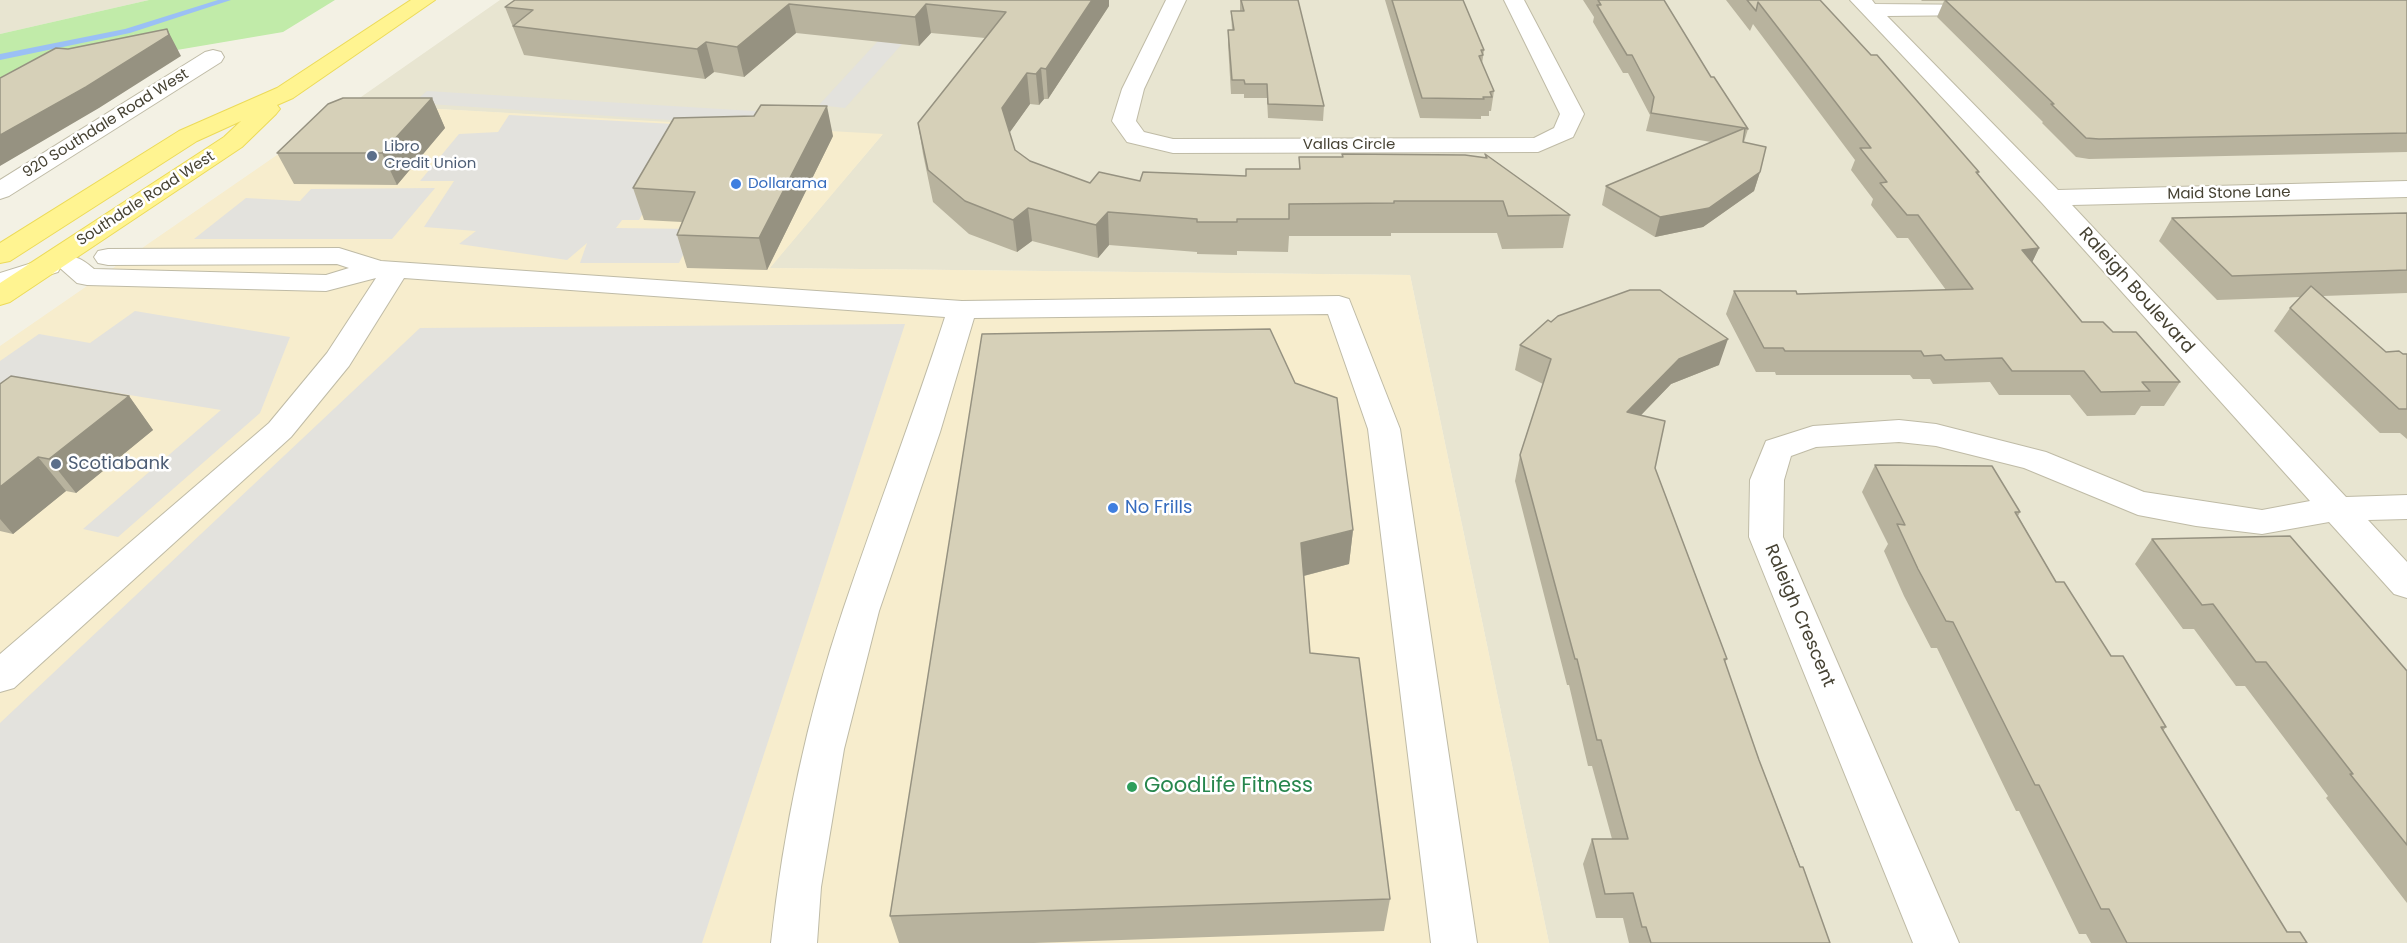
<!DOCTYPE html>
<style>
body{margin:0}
canvas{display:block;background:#f3f1e4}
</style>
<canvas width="2407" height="943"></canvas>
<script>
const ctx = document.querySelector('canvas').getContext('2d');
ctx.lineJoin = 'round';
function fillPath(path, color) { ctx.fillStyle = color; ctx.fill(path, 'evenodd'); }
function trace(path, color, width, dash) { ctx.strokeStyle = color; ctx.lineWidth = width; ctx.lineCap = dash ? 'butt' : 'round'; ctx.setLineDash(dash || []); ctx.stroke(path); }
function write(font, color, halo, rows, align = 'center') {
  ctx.font = font + ' Poppins,sans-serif'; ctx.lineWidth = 5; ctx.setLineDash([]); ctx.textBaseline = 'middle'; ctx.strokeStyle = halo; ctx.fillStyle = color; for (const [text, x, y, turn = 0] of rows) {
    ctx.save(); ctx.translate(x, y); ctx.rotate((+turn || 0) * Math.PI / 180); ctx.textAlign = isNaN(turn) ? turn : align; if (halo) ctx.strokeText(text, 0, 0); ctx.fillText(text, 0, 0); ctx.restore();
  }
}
const residential = new Path2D(`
 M0 0H149L0 34Z
 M500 0H2407V943H1549L1410 275 769 268 882 135 351 104Z`);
const commercial = new Path2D(`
 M351 104 883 134 770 268 1410 275 1549 943H0V346Z`);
const green = new Path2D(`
 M149 0H335L283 32 0 80V34Z`);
const parking = new Path2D(`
 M878 41 902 44 845 108 819 105Z
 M427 91 786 113 776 127 413 103Z
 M509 115 692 125 639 220H622L616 228 696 229 679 263H580L587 243 567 260 459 244 476 231 424 227 454 181H420L459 134 498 132Z
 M435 188 392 239H194L246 198 300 201 311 189Z
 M135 311 290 337 260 413 118 537 83 529 221 410 50 382 0 418V361L39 334 90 343Z
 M905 324 702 943H0V723L420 328Z`);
const stream = new Path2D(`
 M218 0H231L130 33 0 60V54L125 29Z`);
const minor = new Path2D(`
 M1166 0H1186L1144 89 1136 121 1144 132 1173 139 1534 138 1554 128 1560 114 1504 0H1524L1584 114 1573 137 1538 152 1173 153 1127 142 1112 121 1122 89Z
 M1850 0H1872L1875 4 1992 5 1995 9 1992 13 1985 15 1887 16 2058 190 2407 181V197L2072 205 2346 497 2407 495V519L2368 520 2407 562V598L2394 594 2329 522 2262 534 2196 526 2138 515 2024 468 1936 446 1899 442 1816 447 1791 456 1784 480 1783 537 1959 943H1913L1749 537 1750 480 1766 441 1813 426 1899 420 1936 424 2046 452 2144 492 2262 510 2310 501 2042 203Z
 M213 50 221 52 224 57 221 62 9 196 0 199V180L205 52Z
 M339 248 381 261 962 301 1339 296 1349 299 1400 429 1477 943H1431L1368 429 1328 314 974 318 940 432 879 611 844 749 821 887 817 943H771C783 831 807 717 843 610 876 512 913 416 945 317L404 278 349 366 291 437 14 688 0 692V654L269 423 327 353 376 278 326 291 87 285 77 283 60 268 58 272 0 290V273L48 258 59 262 61 258C76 254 83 260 94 269L326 275 349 268 337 264 108 265 98 263 94 257 98 251 108 249Z`);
const major = new Path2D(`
 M411 0H435L293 98 277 105 280 109 276 114 242 147 10 302 0 305V283L224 137 241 121 197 141 10 261 0 263V243L179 131 277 88Z`);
const wall = new Path2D(`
 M515 0H1109V6L1048 99H1044L1039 105 1030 104 1009 133 1015 150 1030 161 1090 183 1246 176 1299 169V157H1342V154L1485 158V154L1570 215 1563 248 1502 249 1497 233H1391V236H1289L1288 252 1237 251V255L1197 254V252L1109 245 1098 258 1032 241 1017 252 969 234 933 202 923 154 918 123 985 38 931 33 919 46 796 33 744 77 714 72 705 79 524 55 505 7Z
 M1240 0H1298L1324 106 1323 121 1268 118 1267 98H1244V94H1231L1228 44V30H1232L1231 11H1240Z
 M1385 0H1463L1484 50 1482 64 1494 91 1491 111H1489V116H1481V119L1420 118Z
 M1583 0H1664L1711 77 1748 129 1744 142 1760 172 1754 191 1703 227 1655 237 1602 205 1606 186 1711 142 1646 131 1650 115 1628 73H1623L1593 22 1594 17Z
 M1726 0H1820L1979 172 1978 174 2039 248 2032 262 2082 322 2113 332 2180 382 2164 406H2141L2135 415 2087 416 2070 395H1999L1990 382 1933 384 1930 379H1913L1910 375H1776L1775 372H1756L1726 314 1734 291 1797 294 1946 290 1908 238H1897L1871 205 1873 199 1851 170 1855 160 1753 24 1750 31Z
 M1921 0H2407V152L2089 159 2076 157 2042 123 2043 122 1937 17 1944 1H1922Z
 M432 98 445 128 397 185 294 184 277 153Z
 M833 136 767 270 687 268 677 235 682 222 644 220 633 188Z
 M2407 213V293L2323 296 2386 352 2407 354V439L2400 433H2380L2274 331 2290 308 2301 297 2217 300 2159 241 2172 218Z
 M1551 322 1719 365 1671 384 1641 415 1655 468 1727 659 1725 662 1759 760 1830 943H1629L1623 918H1596L1583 864 1592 839H1612L1592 766H1588L1569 685H1567L1515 481 1520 455 1543 384 1515 370 1520 345Z
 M0 384 129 396 153 430 76 493 66 491 13 534 0 531Z
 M1875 465 2020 512 2018 516 2056 582 2111 656 2166 727 2163 731 2287 932 2307 943H2091L2086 934H2079L2019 811H2016L1937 648H1931L1904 596 1884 551 1888 544 1862 492Z
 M1353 530 1349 564 1304 576 1310 653 1390 899 1384 931 1034 943H899L890 916Z
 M2152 539 2407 671V903L2326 798 2328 796 2245 686H2236L2194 629H2183L2135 564Z`);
const shadedWall = new Path2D(`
 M1092 0H1109V6L1048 99 1046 69Z
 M789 4 796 33 744 77 737 47Z
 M926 4 931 33 919 46 915 17Z
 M167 29 181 56 99 108 0 166V135Z
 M706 42 714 72 705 79 697 49Z
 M1041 68 1044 99 1039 105 1036 74Z
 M1027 73 1030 104 1005 139 1002 108Z
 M432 98 445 128 397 185 382 153Z
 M827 106 833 136 767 270 759 238Z
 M1760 172 1754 191 1703 227 1655 237 1660 217Z
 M1028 208 1032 241 1017 252 1013 220Z
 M1108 212 1109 245 1098 258 1096 225Z
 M2039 248 2028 271 2022 250Z
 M1728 339 1719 365 1671 384 1619 438 1627 412 1679 359Z
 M129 396 153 430 76 493 49 459Z
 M38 457 66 491 13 534 0 519V487Z
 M1353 530 1349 564 1299 577 1301 543Z`);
const building = new Path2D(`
 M515 0H1092L1046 69 1041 68 1036 74 1027 73 1002 108 1015 150 1030 161 1090 183 1099 172 1140 181 1143 172 1246 176V169H1300L1299 157H1343L1342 154 1465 155 1487 158 1485 154 1570 215 1508 216 1503 201H1394V203L1289 204V219H1237V222H1197V219L1108 212 1096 225 1028 208 1013 220 965 201 928 170 918 123 1006 12 926 4 915 17 789 4 737 47 706 42 697 49 513 26 533 10 505 7Z
 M1241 0H1298L1324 106 1268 104 1267 84H1245L1244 80H1232L1228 30H1234L1231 11H1244Z
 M1392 0H1463L1484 50H1481L1483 55 1479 56 1494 91 1490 92 1492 97H1483L1484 99 1422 98Z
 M1598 0H1664L1711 77H1714L1748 129 1745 128 1743 142 1766 147 1760 172 1709 208 1660 217 1606 186 1745 128 1651 113 1654 97 1632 55H1627L1597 5H1601Z
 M1747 0H1820L1871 55H1877L1979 172H1976L2039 248 2022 250 2082 322H2103L2113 332H2136L2180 382H2142L2150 391 2101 392 2084 371H2012L2002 358 1945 360 1941 355 1924 356 1921 351H1785L1783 348H1764L1734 291H1796L1797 294 1973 289 1918 215H1907L1880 183 1887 182 1860 148H1871L1758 2 1756 11Z
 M1945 0H2407V133L2099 139 2086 138 2051 104H2054Z
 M167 29 169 35 86 87 0 135V78L56 48 68 49Z
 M343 98H432L382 153H277L328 104Z
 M761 105 827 106 759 238 677 235 695 192 633 188 674 118 754 116Z
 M2407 213V270L2232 276 2172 218Z
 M2311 286 2386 352 2399 351 2403 354H2407V409H2399L2290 308Z
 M1630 290H1660L1728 339 1679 359 1627 412 1665 421 1655 468 1727 659H1724L1759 760 1800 867H1803L1830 943H1651L1646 927H1642L1633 893 1605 894 1592 839H1628L1601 740H1597L1577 659H1575L1520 455 1551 359 1520 345 1548 320 1551 322 1558 316Z
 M1270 329 1295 383 1337 398 1353 530 1301 543 1310 653 1359 658 1390 899 890 916 982 334Z
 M11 376 129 396 49 459 38 457 0 487V384Z
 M1875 465 1992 466 2020 512H2015L2056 582H2064L2111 656H2123L2166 727H2161L2287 932H2300L2307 943H2127L2109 909H2101L2039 785H2035L1953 622 1946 621 1918 569 1897 524 1905 525Z
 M2290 536 2407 671V845L2350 774H2353L2266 662H2256L2213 604 2202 605 2152 539Z`);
const markers = [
 [372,156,6,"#5c6f8a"],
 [736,184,6,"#3f7fe0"],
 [56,464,6,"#5c6f8a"],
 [1113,508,6,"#3f7fe0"],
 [1132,787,6,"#2e9e5b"]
];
const farStreetnames = [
 ["920 Southdale Road West",106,124,-32],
 ["Vallas Circle",1349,145],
 ["Maid Stone Lane",2229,194,-1],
 ["Southdale Road West",146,199,-33]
];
const farServicenames = [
 ["Libro",384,147],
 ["Credit Union",384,164]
];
const farShopnames = [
 ["Dollarama",748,184]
];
const streetNames = [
 ["Raleigh Boulevard",2136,291,48],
 ["Raleigh Crescent",1799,616,67]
];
const serviceNames = [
 ["Scotiabank",68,464]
];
const shopNames = [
 ["No Frills",1125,508]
];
const nearLeisurenames = [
 ["GoodLife Fitness",1144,787]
];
fillPath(residential, '#e8e5d1');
fillPath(commercial, '#f7edcd');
fillPath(green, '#c1eba9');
fillPath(parking, '#e3e2dd');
fillPath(stream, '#9bc0f5');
trace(minor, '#bfbba6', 2);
trace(major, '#ecdb59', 2);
fillPath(minor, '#fff');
fillPath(major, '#fff491');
fillPath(wall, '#b8b39e');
fillPath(shadedWall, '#969281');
fillPath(building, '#d6d0b8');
trace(building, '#969281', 1.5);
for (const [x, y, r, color] of markers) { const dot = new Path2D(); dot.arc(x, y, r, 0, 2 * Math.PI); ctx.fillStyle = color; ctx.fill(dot); trace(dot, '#fff', 2); }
write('15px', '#464233', '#fff', farStreetnames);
write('15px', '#4e5e75', '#fff', farServicenames, 'left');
write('15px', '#366cbe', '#fff', farShopnames, 'left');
write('18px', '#464233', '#fff', streetNames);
write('18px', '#4e5e75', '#fff', serviceNames, 'left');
write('18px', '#366cbe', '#fff', shopNames, 'left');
write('21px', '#27864d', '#fff', nearLeisurenames, 'left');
</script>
